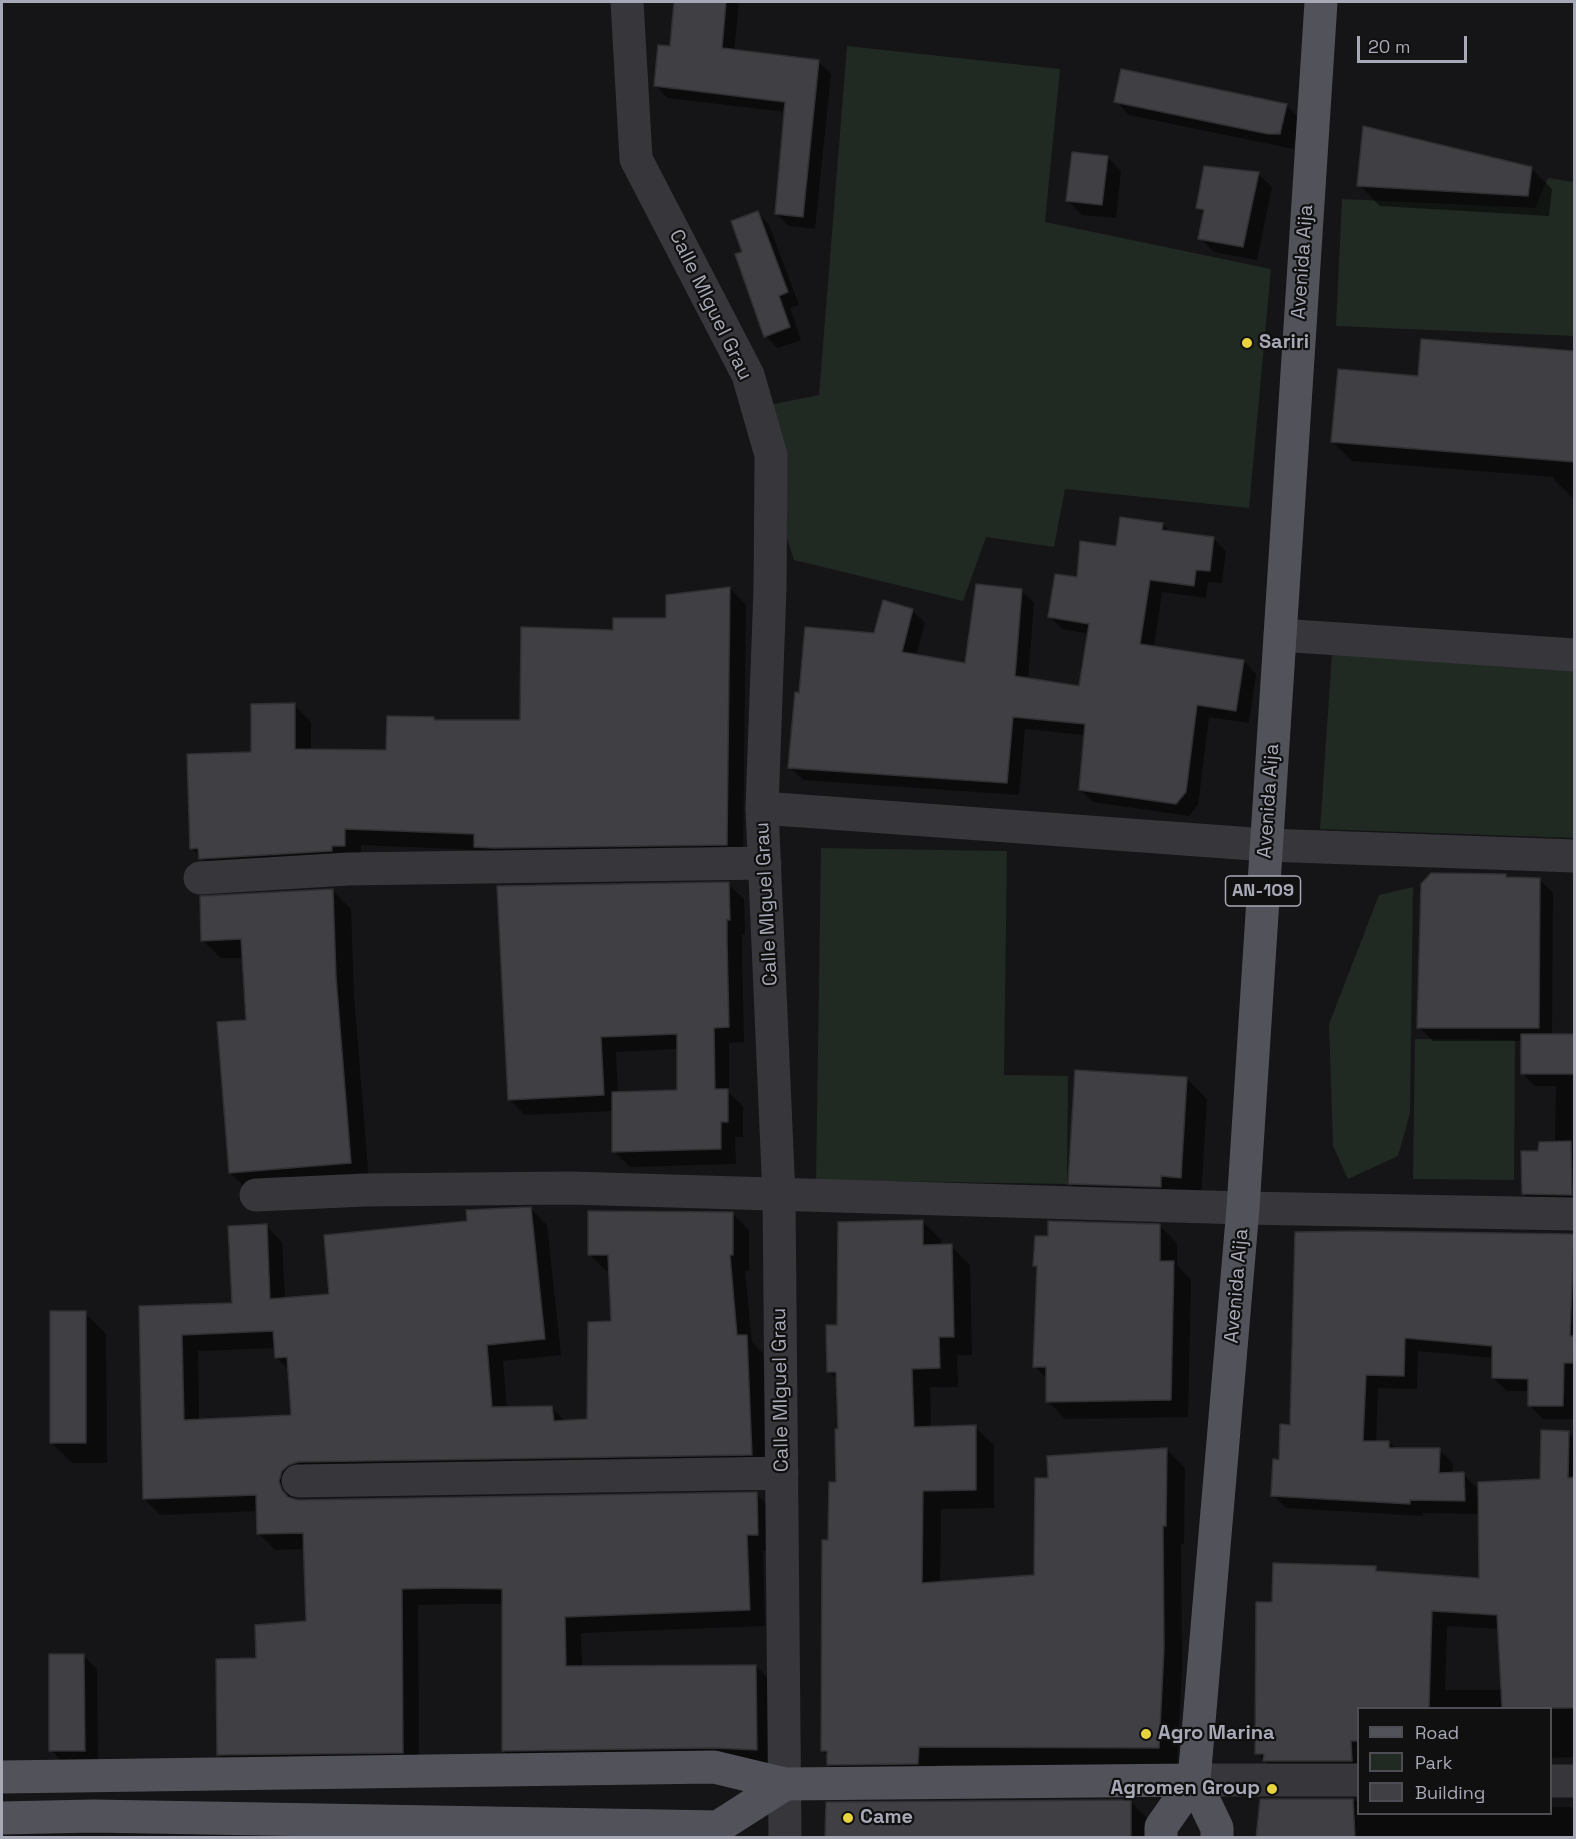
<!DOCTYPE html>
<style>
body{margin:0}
#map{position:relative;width:1576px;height:1839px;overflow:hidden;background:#151517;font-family:"Space Grotesk",sans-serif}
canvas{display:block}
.frame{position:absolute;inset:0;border:3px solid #a8a9b6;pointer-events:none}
.legend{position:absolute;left:1357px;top:1707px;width:195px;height:108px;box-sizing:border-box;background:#101011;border:2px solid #4d4d53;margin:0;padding:8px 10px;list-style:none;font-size:18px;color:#a8a9b6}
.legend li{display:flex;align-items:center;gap:12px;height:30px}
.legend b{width:30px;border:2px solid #4d4d53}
.scale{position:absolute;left:1357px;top:36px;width:110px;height:27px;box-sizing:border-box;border:3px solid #a8a9b6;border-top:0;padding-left:8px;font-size:18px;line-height:21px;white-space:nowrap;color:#a8a9b6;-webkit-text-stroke:4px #101011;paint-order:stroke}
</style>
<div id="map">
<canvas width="1576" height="1839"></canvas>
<div class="frame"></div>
<ul class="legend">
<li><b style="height:8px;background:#52525a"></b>Road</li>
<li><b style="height:16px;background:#212923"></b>Park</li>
<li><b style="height:16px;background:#403f43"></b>Building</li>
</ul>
<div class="scale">20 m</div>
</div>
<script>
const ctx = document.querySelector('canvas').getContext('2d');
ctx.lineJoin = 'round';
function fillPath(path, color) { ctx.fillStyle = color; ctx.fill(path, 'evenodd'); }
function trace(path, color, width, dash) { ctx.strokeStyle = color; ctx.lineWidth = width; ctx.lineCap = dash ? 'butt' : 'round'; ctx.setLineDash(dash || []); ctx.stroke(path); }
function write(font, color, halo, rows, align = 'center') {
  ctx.font = font + ' "Space Grotesk",sans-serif'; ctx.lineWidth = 4.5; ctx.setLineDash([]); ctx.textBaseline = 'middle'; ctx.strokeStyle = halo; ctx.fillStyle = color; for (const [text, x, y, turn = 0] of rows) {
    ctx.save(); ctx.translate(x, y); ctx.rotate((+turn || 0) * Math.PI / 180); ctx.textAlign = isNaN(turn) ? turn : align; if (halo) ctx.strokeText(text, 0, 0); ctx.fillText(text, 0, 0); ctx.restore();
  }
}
const green = new Path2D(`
 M847 46 1060 69 1045 222 1271 269 1249 508 1065 489 1054 547 986 537 963 601 794 560 779 513 769 405 819 395Z
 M1548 178 1574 182V336L1336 326 1342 199 1535 208Z
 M1332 654 1574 671V838L1320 829Z
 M821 848 1007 851 1004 1075 1068 1076 1067 1184 816 1180Z
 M1413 887 1410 1113 1398 1156 1348 1179 1333 1146 1329 1024 1379 895Z
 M1415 1039 1515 1040 1514 1180 1413 1179Z`);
const shadow = new Path2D(`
 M675 2H735L739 5 734 51 818 61 831 74 815 229 789 226 777 214 786 112 667 98 655 85 671 48Z
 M1116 101 1286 105 1300 119 1293 149 1129 115Z
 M1107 157 1121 171 1116 218 1082 215 1068 201Z
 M1531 168 1552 189 1549 216 1380 206 1359 185Z
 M1258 174 1272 187 1257 260 1214 252 1200 238 1204 214 1198 208Z
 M757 212 769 225 799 305 790 308 801 340 778 348 766 336 744 253Z
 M1554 348 1574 350V499L1554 480V477L1352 461 1333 442 1419 378 1554 351Z
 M1163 524 1171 533 1213 538 1226 551 1222 583 1208 582 1206 598 1162 592 1154 648 1244 661 1256 674 1249 723 1209 717 1198 805 1189 816 1093 802 1080 790 1085 735 1025 729 1019 795 803 780 790 767 800 694 875 634 912 610 925 623 916 656 967 665 1022 591 1034 603 1028 680 1080 687 1089 634 1062 629 1050 617 1078 579 1117 547Z
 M730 588 746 605 743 861 492 863 479 850 361 845V863L217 875 192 848 253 753 294 705 311 722V751H388L433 718 437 722 522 721 615 632 668 620Z
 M1505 875 1508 879H1539L1553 893 1552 1036H1574V1208L1536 1206 1523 1194 1540 1152 1555 1143 1556 1086H1535L1522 1073V1041H1433L1419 1027Z
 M728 884 744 899 745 935H742V959L744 1042 729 1043V1093L743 1106V1137H735L736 1164 630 1167 614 1151 613 1111 525 1115 510 1100ZM678 1049V1092L618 1093 616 1052Z
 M332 890 351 909 354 996 369 1181 249 1191 230 1173 248 1021 244 958H221L202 940Z
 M1186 1078 1207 1099 1201 1198 1090 1204 1069 1183Z
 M531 1209 547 1225 561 1355 503 1361 507 1408 551 1407 566 1422 589 1421 613 1322 610 1271H606L590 1255 732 1213 749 1230V1271H745L752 1342 763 1353 768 1471 298 1488 296 1501 756 1494 773 1510 774 1551H763L765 1626 581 1633 582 1667 756 1666 772 1683 773 1766 520 1767 504 1751V1604H464L418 1605 419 1769 235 1771 218 1755 257 1660 307 1623 305 1549 275 1550 259 1534 258 1511 161 1515 144 1499 141 1307 233 1305 266 1226 282 1242 285 1300 330 1295 468 1222ZM276 1348 277 1358 289 1370 293 1416 199 1420 198 1351Z
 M923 1221 941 1240V1246H951L970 1265 972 1355H957L958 1387H930L931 1428 975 1427 994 1445V1508L941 1509 940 1583 1035 1577 1050 1480 1167 1450 1185 1468 1184 1544H1181L1182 1668 1177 1766 937 1765 936 1782 847 1783 828 1764V1756L822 1750 830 1542 837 1483 840 1430 838 1381 829 1371 838 1326Z
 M1160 1226 1177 1243V1265L1191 1280 1188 1417 1065 1419 1048 1401 1047 1379 1035 1366 1038 1268 1035 1265Z
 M1507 1233H1574V1419H1543L1529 1405V1391H1507L1493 1378 1494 1358 1418 1351 1417 1389 1378 1388 1376 1443 1389 1442 1396 1450H1439L1453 1463 1452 1474H1463L1479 1490 1541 1480 1568 1432 1574 1438V1757L1550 1758V1708H1358V1777H1281L1257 1753 1273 1603 1375 1568 1381 1573 1480 1580V1514L1423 1513V1516L1286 1508 1273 1495 1292 1426 1483 1236ZM1447 1626 1499 1629 1503 1690H1445Z
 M85 1313 106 1334 107 1463H72L51 1442Z
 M84 1656 97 1670 98 1764H65L51 1750Z
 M1261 1800 1358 1801V1814H1550V1807H1574V1838H1259Z
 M1130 1801 1149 1820V1838H826Z`);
const building = new Path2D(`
 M674 2H726L722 48 819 60 803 217 775 214 785 102 654 86 658 45 670 46Z
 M1121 69 1287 104 1280 134H1268L1114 102Z
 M1363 126 1532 167 1528 196 1357 186Z
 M1072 152 1108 156 1102 205 1066 201Z
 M1204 166 1259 172 1243 247 1198 239 1204 210 1196 208Z
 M758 211 788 292 779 296 790 327 764 337 735 254 742 252 731 221Z
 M1421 339 1575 351V462L1331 442 1338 369 1418 376Z
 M1120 517 1163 523 1162 530 1214 537 1210 571 1196 570 1194 586 1150 580 1140 644 1244 660 1236 711 1197 705 1186 792 1176 804 1079 790 1085 724 1013 717 1007 783 788 768 795 692 799 693 805 627 874 633 883 600 913 609 902 652 965 663 976 584 1022 589 1015 676 1079 686 1089 624 1048 617 1055 574 1077 577 1080 541 1116 546Z
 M730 587 727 845 494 848 474 847V834L345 829V846H332V851L199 859 198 848 190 849 187 754 251 752V704L295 703V749L386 750 387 716 434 717V720H520L521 627 613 630V618H666V595Z
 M1431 873 1506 874V877L1540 878 1539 1028H1417L1421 884Z
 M729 882 730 920H727V942L729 1027 714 1028 715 1089H728V1122H721V1149L612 1152V1092L677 1090V1034L601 1037 604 1095 508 1100 497 886Z
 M333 889 336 977 351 1163 229 1173 217 1022 246 1020 241 939 201 941 200 896Z
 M1521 1034H1575V1074H1521Z
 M1075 1070 1187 1077 1181 1178 1161 1176V1187L1068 1184Z
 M1571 1141 1572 1195 1522 1194 1521 1151H1538L1539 1142Z
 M531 1207 545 1339 487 1345 492 1407 552 1406 554 1421 587 1419 588 1322 611 1321 608 1255H588V1211L733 1212V1255H730L737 1335H747L752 1455 298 1462 289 1465 282 1471 279 1481 282 1490 288 1497 298 1500 757 1492 758 1535H747L750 1610 565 1617 566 1666 756 1665 757 1750 714 1748 502 1751V1589L446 1588 402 1589 403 1753 217 1755 216 1659 256 1658 255 1625 306 1621 303 1533 257 1534 256 1495 143 1499 139 1306 232 1303 228 1226 267 1224 270 1299 329 1294 324 1235 467 1221 466 1210ZM273 1331 275 1358 287 1357 291 1415 184 1420 182 1335Z
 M923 1220V1245L952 1244 954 1337H939L940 1368 912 1369 914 1427 976 1425V1490L923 1491 922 1583 1034 1575 1035 1478H1048L1047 1456 1167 1448 1166 1526H1163L1164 1648 1159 1748 919 1747 918 1764 827 1765V1751H821L822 1540H828L829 1482H836L835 1429H838L836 1372H827L826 1325H837L838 1222Z
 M1048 1221 1160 1224V1261H1174L1171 1400 1046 1402V1367H1033L1037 1266H1033L1035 1236H1048Z
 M1359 1231 1574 1234 1570 1336H1574L1573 1363H1564L1563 1406H1528V1379L1492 1378V1346L1405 1338 1404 1376 1366 1375 1363 1441H1389V1448H1440L1439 1473 1464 1472 1465 1501 1410 1500V1504L1271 1496 1273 1459 1279 1460 1280 1424 1290 1425 1295 1232Z
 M50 1311H86V1443H50Z
 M1541 1430 1569 1431 1568 1478 1575 1477V1708H1502L1497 1615 1432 1611 1429 1708H1359V1741H1351L1352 1761H1263L1264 1754H1255L1256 1602H1272L1273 1563 1376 1566V1571L1479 1578 1478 1482 1540 1479Z
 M49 1654H84L85 1751H49Z
 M1260 1799H1353L1355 1838H1256Z
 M1131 1800V1838H825L826 1802Z`);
const minor = new Path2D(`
 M627 2 636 159 748 375 771 455 770 588 762 808 779 1196 785 1838
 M1280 635 1574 655
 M762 808 1266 845 1574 856
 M200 878 348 869 765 863
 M256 1195 365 1190 570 1188 1243 1208 1574 1214
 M298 1481 782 1473
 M1194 1780H1358
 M1550 1781H1574`);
const major = new Path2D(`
 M2 1777 714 1767 785 1784 1194 1780
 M2 1818 93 1816 718 1827 785 1784
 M1161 1838V1827L1194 1780
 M1217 1838V1828L1194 1780 1243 1208 1321 2`);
const markers = [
 [1247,343,6,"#e6d33e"],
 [1146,1734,6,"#e6d33e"],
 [1272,1789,6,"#e6d33e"],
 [848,1818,6,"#e6d33e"]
];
const shields = [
 [1263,891,75]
];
const shieldNames = [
 ["AN-109",1263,891]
];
const streetNames = [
 ["Avenida Aija",1303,262,-86],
 ["Calle MIguel Grau",710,305,64],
 ["Avenida Aija",1269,801,-86],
 ["Calle MIguel Grau",767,904,-93],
 ["Avenida Aija",1237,1286,-85],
 ["Calle MIguel Grau",781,1390,-91]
];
const poiNames = [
 ["Sariri",1259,343],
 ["Agro Marina",1158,1734],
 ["Agromen Group",1260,1789,"right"],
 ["Came",860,1818]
];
fillPath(green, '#212923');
fillPath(shadow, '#0007');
fillPath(building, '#403f43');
trace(building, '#302f32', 1.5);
trace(minor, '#36363b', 33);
trace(major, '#52525a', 33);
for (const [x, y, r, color] of markers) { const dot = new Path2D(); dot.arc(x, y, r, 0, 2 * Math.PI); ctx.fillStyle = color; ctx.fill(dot); trace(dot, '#101011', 2); }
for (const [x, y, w] of shields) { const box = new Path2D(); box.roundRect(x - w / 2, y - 15, w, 30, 4.5); ctx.fillStyle = '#101011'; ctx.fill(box); trace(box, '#a8a9b6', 1.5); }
write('bold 18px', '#a8a9b6', null, shieldNames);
write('20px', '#a8a9b6', '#101011', streetNames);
write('bold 20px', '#a8a9b6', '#101011', poiNames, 'left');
</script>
